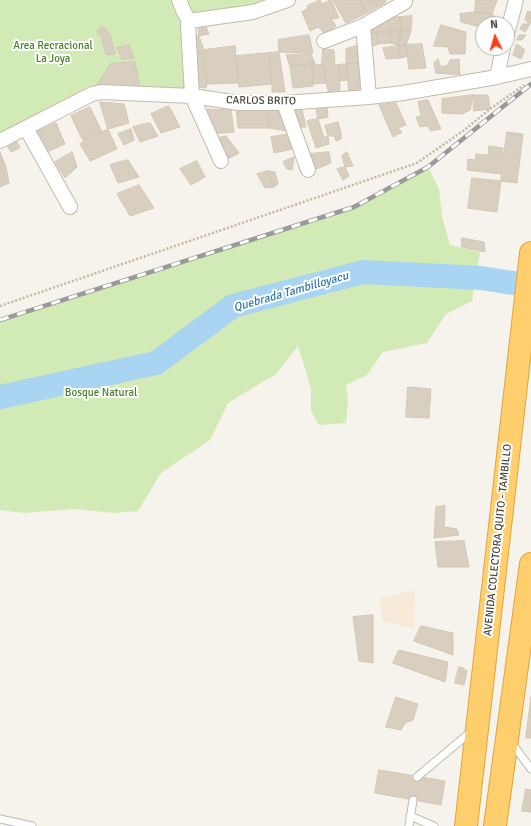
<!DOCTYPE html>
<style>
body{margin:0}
#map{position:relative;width:531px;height:826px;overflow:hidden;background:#f6f3ec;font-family:Signika,sans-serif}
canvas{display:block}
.north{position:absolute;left:475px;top:16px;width:40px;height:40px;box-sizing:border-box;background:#fff;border:1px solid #b7b4b0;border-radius:50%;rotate:355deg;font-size:11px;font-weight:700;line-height:16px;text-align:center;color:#4b4439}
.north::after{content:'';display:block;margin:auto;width:14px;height:18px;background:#fc3f1d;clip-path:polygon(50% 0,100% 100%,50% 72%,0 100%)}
</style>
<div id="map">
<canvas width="531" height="826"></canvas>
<div class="north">N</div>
</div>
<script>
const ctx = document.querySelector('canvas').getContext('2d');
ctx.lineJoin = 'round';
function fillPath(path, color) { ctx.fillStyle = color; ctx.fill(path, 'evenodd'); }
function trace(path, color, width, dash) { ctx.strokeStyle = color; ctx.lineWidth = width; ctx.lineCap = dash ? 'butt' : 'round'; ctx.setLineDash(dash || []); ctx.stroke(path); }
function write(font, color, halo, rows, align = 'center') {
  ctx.font = font + ' Signika,sans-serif'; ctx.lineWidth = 4; ctx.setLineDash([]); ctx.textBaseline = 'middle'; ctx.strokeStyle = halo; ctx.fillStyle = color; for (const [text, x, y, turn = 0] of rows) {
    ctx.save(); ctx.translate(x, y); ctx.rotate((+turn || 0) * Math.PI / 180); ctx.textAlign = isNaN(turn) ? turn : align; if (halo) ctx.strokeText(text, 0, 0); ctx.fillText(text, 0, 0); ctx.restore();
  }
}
const commercial = new Path2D(`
 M415 590 414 629 382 621 380 598Z`);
const green = new Path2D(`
 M0 0H285L189 23 192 98 94 90 0 137Z
 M428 167 439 189 442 217 450 245 480 252 472 301 446 314 427 343 383 352 367 375 346 385 348 400 346 423 319 425 311 411V388L298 346 276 374 228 403 210 440 161 473 138 511 114 513 74 509 24 513 0 510V320L354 207Z`);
const river = new Path2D(`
 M0 397 156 363 233 306 363 272 481 278 531 286`);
const building = new Path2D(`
 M320 0 336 26 325 34 318 27 310 31 302 12 308 8 307 6Z
 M331 0 339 18 332 19 323 4Z
 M333 0H360L367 13 346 23Z
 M360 0H374L378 7 367 13Z
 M374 0H385L386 2 378 7Z
 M476 0H497L492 14 475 12Z
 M528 11 531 12 530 24 525 20Z
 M475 12 492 14 499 20 498 24H483V28L461 22 460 14Z
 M412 16 411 31 401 30 400 17Z
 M400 17 401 30 390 32 389 18Z
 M389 18 390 32 372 34 371 26Z
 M198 23 205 24 209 34 199 36Z
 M523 24H530L525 32 520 29Z
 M441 25 466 32 465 54H450L448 47 434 46Z
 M102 26 110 34 115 54 106 55 101 36 97 32Z
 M401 30 411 31 406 45 399 46Z
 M401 30 399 46 391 43 390 32Z
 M390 32 391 43 378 44 377 33Z
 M377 33 378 44 371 47 367 35Z
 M191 34 199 36 204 50 203 53 192 54Z
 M309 35 313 53 279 52 278 40Z
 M519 35H526L522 40H517Z
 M422 44 426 68 409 69 406 45Z
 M517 44 525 50 521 59 513 55Z
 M129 45 134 58 122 59 117 48Z
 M360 45V63L346 64V49Z
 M406 45 408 56 401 58 399 46Z
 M235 46 238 83 207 84 204 50Z
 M399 46 401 58 386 59 383 48Z
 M323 49 334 50 335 65H322Z
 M279 52 285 92H272V84L269 53Z
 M203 53 207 84 206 88 195 87 192 54Z
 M269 53 272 84 239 87 236 56Z
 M311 54 315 64 290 66 286 55Z
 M438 59 441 67 448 65 450 60 459 59 460 75 436 73 434 63Z
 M135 62 140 88 94 90 110 64Z
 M360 63 363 91 349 92 346 64Z
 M312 64 313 86 293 88 290 66Z
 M312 64 324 65 326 83 313 84Z
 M346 64 348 80 340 81 339 65Z
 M339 65 340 90 329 94 326 83 325 67Z
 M473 95H488L490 109 474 111Z
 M473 95 470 110 462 114 442 113V99Z
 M428 100 441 129 431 131 427 126 420 127 416 117 421 116 418 102Z
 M100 102 124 104 129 123 108 129Z
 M396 103 406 125 398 128 402 132 393 137 379 105Z
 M169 106 180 127 161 133 151 114Z
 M268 106H283L287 131 269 128Z
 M268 106 269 128H238L236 107Z
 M90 107 102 132 83 141 71 116Z
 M316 107H327L328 117 318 119Z
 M208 109 231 110 234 132 210 134Z
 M295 109H302L306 127H299Z
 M318 119 324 138 328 136 329 144 316 148 307 121Z
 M338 122 341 133V139L336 141 334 136H328L325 126Z
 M56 123 65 144 45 153 36 131Z
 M150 123 158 136 140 142 133 127Z
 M108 129 117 149 90 161 80 144Z
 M131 129 134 140 124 145 118 134Z
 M507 132 523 134 517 183 501 181Z
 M289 134 293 149 274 153 271 137Z
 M226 136 239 153 228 159 215 139Z
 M16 140 20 148 11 152 7 145Z
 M489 146 503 148 501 174 467 170 468 159 475 160 476 154 488 155Z
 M0 152 6 167 9 183 0 187Z
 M72 152 77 167 65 178 55 162Z
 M329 152 331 163 314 170 310 154Z
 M347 152 353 166 345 167 342 156Z
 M294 157 292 170 287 169 283 162Z
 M128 160 139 177 118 183 110 165Z
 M197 161 205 177 191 185 180 169Z
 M345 167 349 176 343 180 337 169Z
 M268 171 274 187 265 188 257 174Z
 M268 171 275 172 278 184 274 187Z
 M472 178 501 181 497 212 468 208Z
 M139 185 154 208 130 216 117 194Z
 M462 238 484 242 485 252 462 247Z
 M408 387 431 389 429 418 406 417Z
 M445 506 444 527 457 529 459 535 434 538 436 507Z
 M464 541 469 567H438L435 542Z
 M373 615V663L359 661 353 617Z
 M421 626 453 633V655L414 641Z
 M399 650 448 662 445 682 393 663Z
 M459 667 463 668 467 671 464 685 455 683Z
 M396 697 418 704 413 720 405 723 401 730 386 727Z
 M531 697V738H526Z
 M379 770 445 781 441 805 375 793Z
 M526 789 531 790V812L522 811Z`);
const path = new Path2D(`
 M0 306 417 163 463 131 490 109 524 85`);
const lane = new Path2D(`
 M511 742 531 769
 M417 777 473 730
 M410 816 434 826
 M0 819 32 826
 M409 826 413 800`);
const street = new Path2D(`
 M179 0 184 12 189 21
 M507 34 516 0
 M324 41 363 26
 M497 77 503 48
 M369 97 363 26 405 2
 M284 103 308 170
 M26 128 70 207
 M0 141 92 94 101 92 192 96 239 103H284L369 97 403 93 497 77 531 69
 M221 161 192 96 188 24 189 21 253 12 288 0`);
const highway = new Path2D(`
 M466 826 531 253
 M495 826 531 564`);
const rail = new Path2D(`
 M0 320 354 207 428 167 531 84`);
const parkNames = [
 ["Area Recracional",53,46],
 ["La Joya",53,59],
 ["Bosque Natural",101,393]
];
const streetNames = [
 ["CARLOS BRITO",261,101,1],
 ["AVENIDA COLECTORA QUITO - TAMBILLO",498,540,-84]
];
const waterNames = [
 ["Quebrada Tambilloyacu",291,292,-16]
];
fillPath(commercial, '#f7ead8');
fillPath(green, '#d2eab5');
trace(river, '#a9d4f2', 24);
fillPath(building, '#d8cfc1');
trace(building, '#d3c7b4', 1);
trace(lane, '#c2bbae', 9);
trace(street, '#c2bbae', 16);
trace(highway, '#e0a43c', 24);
trace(path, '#c4b79f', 2.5, [2, 2]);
trace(lane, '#fff', 7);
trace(street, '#fff', 14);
trace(highway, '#ffcf6e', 22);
trace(rail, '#9a9a9a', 4.5);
trace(rail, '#fff', 3, [9]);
write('11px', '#4a7f2a', '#fff', parkNames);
write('11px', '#4b4439', '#fff', streetNames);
write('italic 12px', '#2e7ab2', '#fff', waterNames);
</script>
